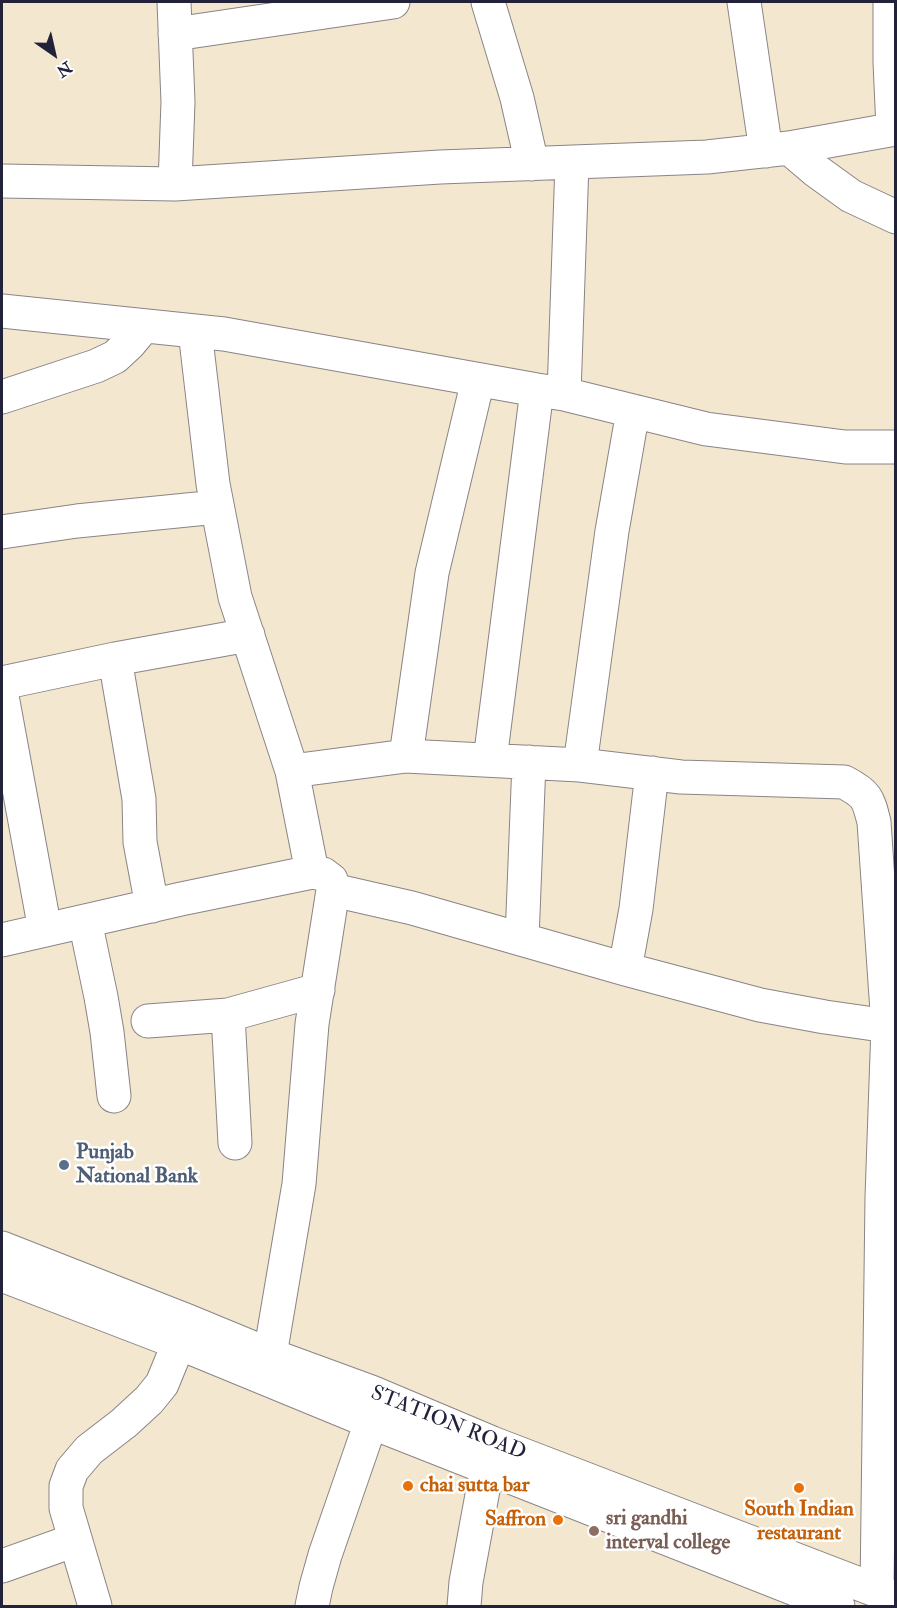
<!DOCTYPE html>
<style>
body{margin:0}
#map{position:relative;width:897px;height:1608px;overflow:hidden;background:#f3e7cf;font-family:"IM FELL Double Pica",serif}
canvas{display:block}
.frame{position:absolute;inset:0;border:3px solid #22223b;pointer-events:none}
.north{position:absolute;left:24px;top:24px;width:60px;height:60px;-webkit-text-stroke:4px #fff;paint-order:stroke;rotate:146deg;font-size:16px;font-weight:700;line-height:24px;text-align:center;color:#22223b}
.north::after{content:'';display:block;margin:auto;width:21px;height:27px;background:#22223b;clip-path:polygon(50% 0,100% 100%,50% 72%,0 100%)}
</style>
<div id="map">
<canvas width="897" height="1608"></canvas>
<div class="frame"></div>
<div class="north">N</div>
</div>
<script>
const ctx = document.querySelector('canvas').getContext('2d');
ctx.lineJoin = 'round';
function trace(path, color, width, dash) { ctx.strokeStyle = color; ctx.lineWidth = width; ctx.lineCap = dash ? 'butt' : 'round'; ctx.setLineDash(dash || []); ctx.stroke(path); }
function write(font, color, halo, rows, align = 'center') {
  ctx.font = font + ' "IM FELL Double Pica",serif'; ctx.lineWidth = 5; ctx.setLineDash([]); ctx.textBaseline = 'middle'; ctx.strokeStyle = halo; ctx.fillStyle = color; for (const [text, x, y, turn = 0] of rows) {
    ctx.save(); ctx.translate(x, y); ctx.rotate((+turn || 0) * Math.PI / 180); ctx.textAlign = isNaN(turn) ? turn : align; if (halo) ctx.strokeText(text, 0, 0); ctx.fillText(text, 0, 0); ctx.restore();
  }
}
const minor = new Path2D(`
 M174 2 178 102 175 184
 M488 2 517 98 532 164
 M744 2 766 151
 M890 2V62L893 129
 M175 34 393 2
 M789 148 815 170 851 196 896 217
 M2 181 175 184 440 167 707 157 789 148 896 129
 M2 311 224 334 537 390 564 394 706 429 845 447H896
 M195 331 213 484 235 597 292 771 312 872
 M564 394 572 163
 M2 397 96 366 115 357 129 344 144 326
 M2 532 77 521 217 507
 M115 659 139 799 140 842 152 906
 M2 683 115 659 248 635
 M2 696 45 930
 M406 756 432 573 478 380
 M490 760 537 390
 M580 765 612 531 633 411
 M292 771 406 756 580 765 681 777 844 782C867 794 868 798 874 822L888 1026 882 1197 877 1590
 M333 890 412 908 625 969 760 1005 825 1017 888 1026
 M85 921 101 997 107 1032 114 1096
 M522 939 529 762
 M2 940 181 899 312 872 323 874 331 880 333 890 312 1024 299 1184 270 1355
 M625 969 636 909 652 773
 M228 1015 235 1143
 M148 1021 228 1015 318 990
 M2 1248 188 1321 270 1355 371 1392 492 1443 896 1598
 M2 1275 179 1343 371 1422 838 1606
 M2 1566 75 1540
 M95 1606 66 1508V1486L72 1470 89 1450 124 1423 149 1400 162 1384 187 1323
 M312 1606 316 1587 325 1555 371 1422
 M464 1606 466 1582 487 1468`);
const markers = [
 [64,1165,6,"#5c6f8a"],
 [408,1486,6,"#e8710a"],
 [799,1488,6,"#e8710a"],
 [558,1520,6,"#e8710a"],
 [594,1531,6,"#8d6e63"]
];
const serviceNames = [
 ["Punjab",76,1153],
 ["National Bank",76,1177]
];
const streetNames = [
 ["STATION ROAD",448,1424,22]
];
const foodNames = [
 ["chai sutta bar",420,1486],
 ["South Indian",799,1510,"center"],
 ["restaurant",799,1534,"center"],
 ["Saffron",546,1520,"right"]
];
const educationNames = [
 ["sri gandhi",606,1519],
 ["interval college",606,1543]
];
trace(minor, '#8a8485', 35);
trace(minor, '#fff', 33);
for (const [x, y, r, color] of markers) { const dot = new Path2D(); dot.arc(x, y, r, 0, 2 * Math.PI); ctx.fillStyle = color; ctx.fill(dot); trace(dot, '#fff', 2); }
write('bold 21px', '#4e5e75', '#fff', serviceNames, 'left');
write('21px', '#22223b', '#fff', streetNames);
write('bold 21px', '#c56008', '#fff', foodNames, 'left');
write('bold 21px', '#785e54', '#fff', educationNames, 'left');
</script>
